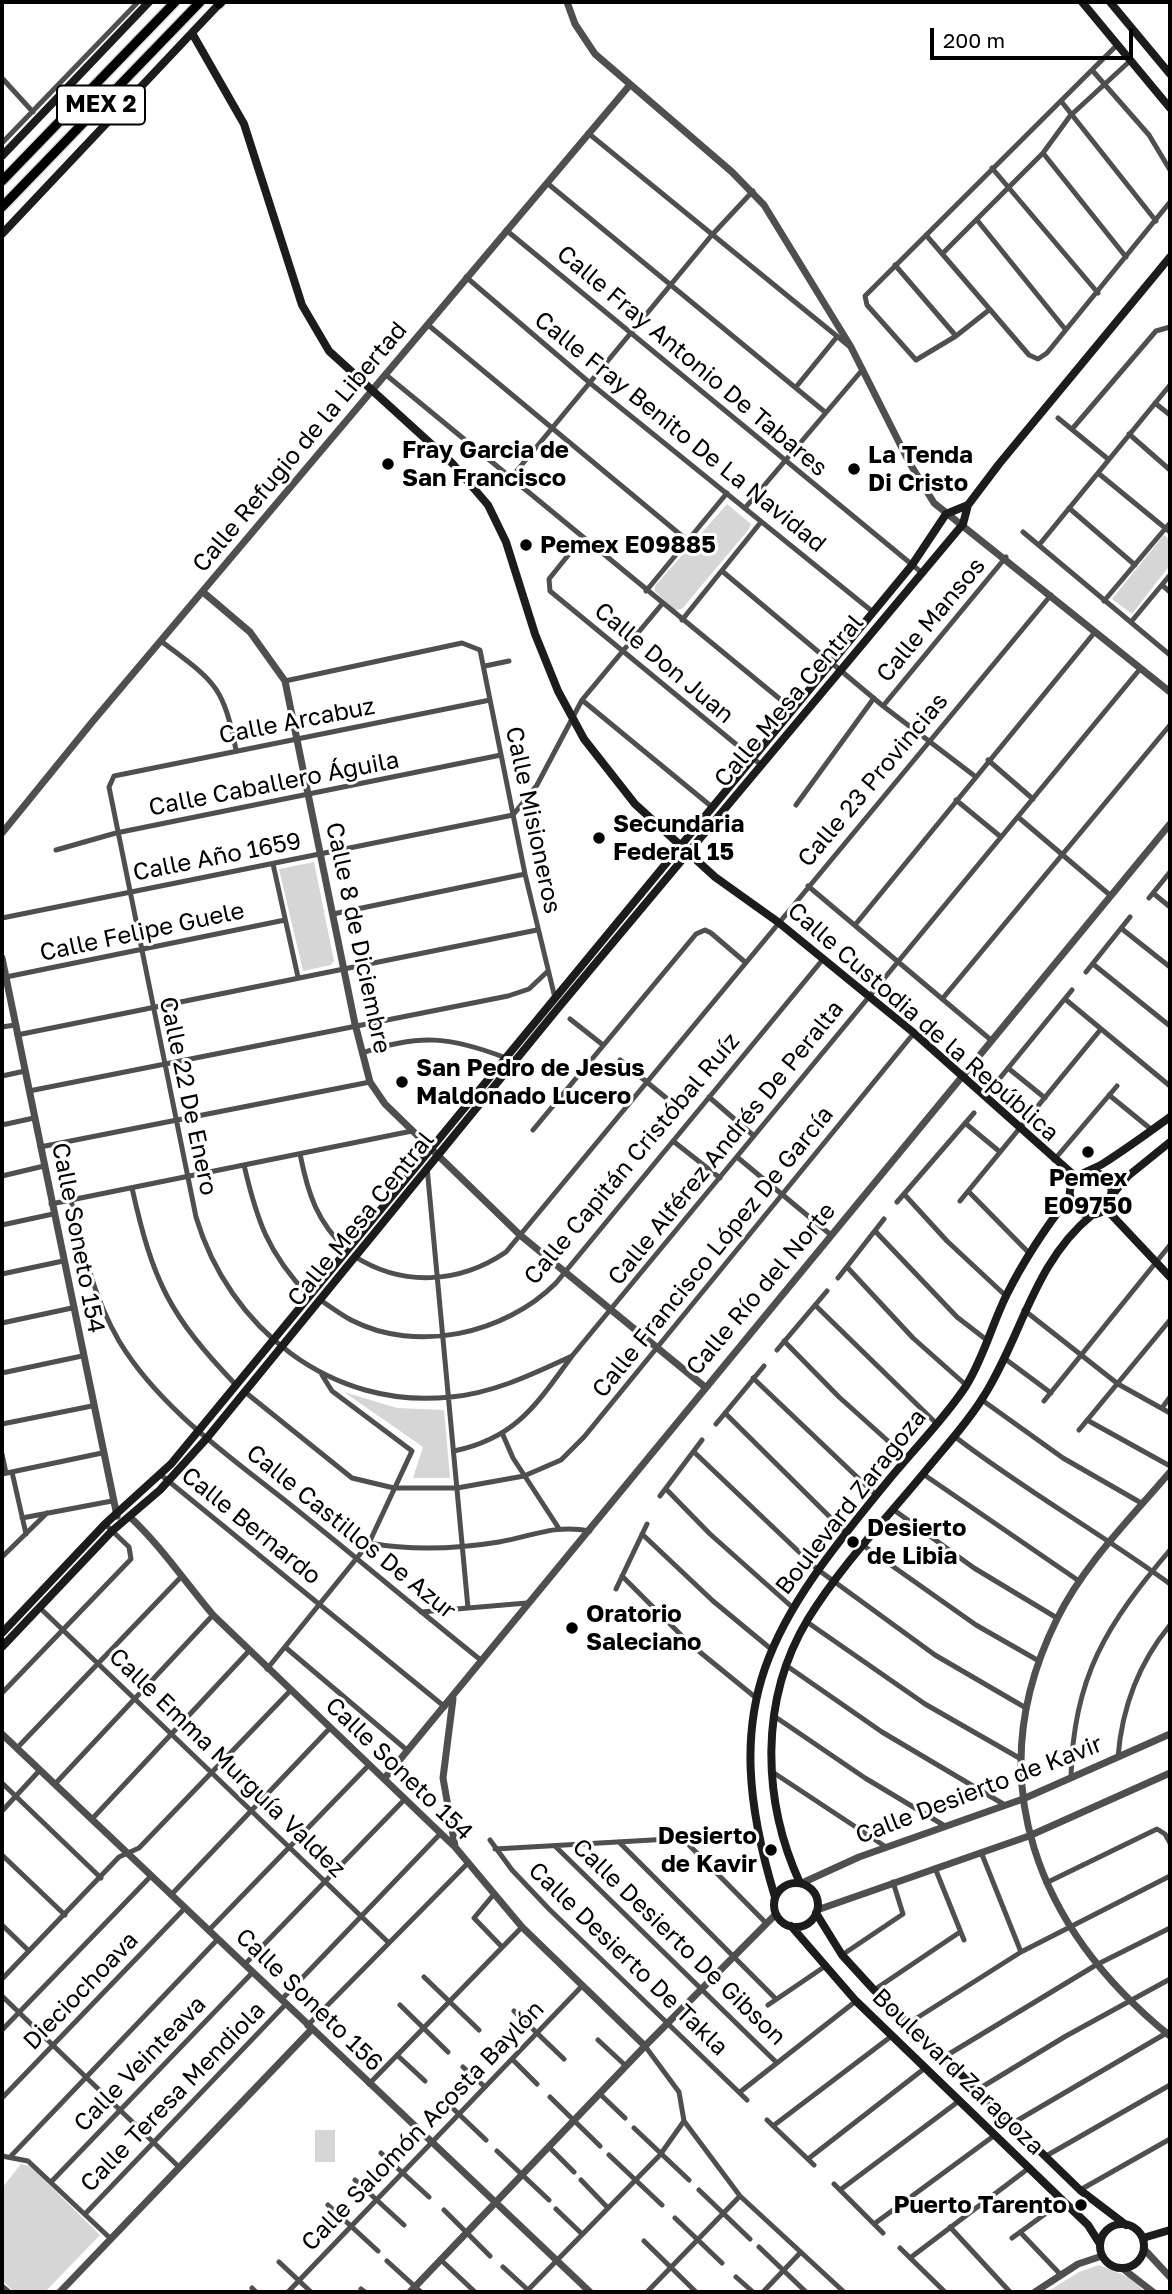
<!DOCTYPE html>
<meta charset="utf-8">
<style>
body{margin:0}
#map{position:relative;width:1172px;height:2294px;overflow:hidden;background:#fff;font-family:"Golos Text",sans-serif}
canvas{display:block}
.frame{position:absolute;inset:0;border:4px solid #000;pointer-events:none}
.scale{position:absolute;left:930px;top:28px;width:203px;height:32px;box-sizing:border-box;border:4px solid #000;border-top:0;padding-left:9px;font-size:21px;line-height:24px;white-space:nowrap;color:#000;-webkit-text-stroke:5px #fff;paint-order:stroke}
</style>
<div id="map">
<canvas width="1172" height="2294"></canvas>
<div class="frame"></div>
<div class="scale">200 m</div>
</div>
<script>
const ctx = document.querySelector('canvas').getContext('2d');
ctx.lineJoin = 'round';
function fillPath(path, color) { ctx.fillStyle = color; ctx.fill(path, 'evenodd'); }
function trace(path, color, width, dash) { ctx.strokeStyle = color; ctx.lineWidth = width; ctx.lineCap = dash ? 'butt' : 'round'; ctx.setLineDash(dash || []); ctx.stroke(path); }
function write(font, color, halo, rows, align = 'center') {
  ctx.font = font + ' "Golos Text",sans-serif'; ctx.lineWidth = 6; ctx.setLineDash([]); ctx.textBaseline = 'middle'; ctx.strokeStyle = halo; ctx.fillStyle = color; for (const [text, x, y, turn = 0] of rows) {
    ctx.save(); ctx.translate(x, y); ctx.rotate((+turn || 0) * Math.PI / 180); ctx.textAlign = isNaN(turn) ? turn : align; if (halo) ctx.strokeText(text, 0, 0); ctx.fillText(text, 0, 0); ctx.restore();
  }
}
const green = new Path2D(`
 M727 504 751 524 749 529 682 609 674 610 655 591V586Z
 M1164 535 1170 540V565L1132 614 1112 599Z
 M314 862 334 961 331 965 303 971 279 869Z
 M344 1392 397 1408 444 1410 450 1478H413L423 1447Z
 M315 2130H335V2162H315Z
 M21 2164 30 2166 100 2235 45 2292H14L2 2280V2188Z
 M1099 2265 1131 2278 1145 2292H1047L1079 2272Z`);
const minor = new Path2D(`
 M1092 70 1149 135 1170 170
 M2 78 33 112
 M1061 101 1156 221
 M588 133 849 346
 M2 143 138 2
 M1043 153 1126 257
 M992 168 1098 293
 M547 183 825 412
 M977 220 1065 329
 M506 230 921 572
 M926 235 1029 355 1038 359 1047 353 1170 202
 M943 253 1043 153 1070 116 1131 60
 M895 265 956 336
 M466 277 590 383 873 612
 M989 310 956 336 916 360 867 305 865 296 1118 44
 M427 324 688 541
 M385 374 792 709
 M796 387 836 338
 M1155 403 1170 415
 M1058 418 1108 459
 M1073 428 1156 331 1170 327
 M1129 434 1170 470
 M1098 473 1170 532
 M510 479 711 236 753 191
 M745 508 863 369
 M1069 508 1135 565
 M1023 532 1170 655
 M582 538 549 579 550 591 760 764
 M1039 545 1170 385
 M722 571 883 706 976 777
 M1162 585 1170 592
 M646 591 727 493
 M1104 601 1170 523
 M682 620 761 522
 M1131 622 1170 575
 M161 641C213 681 223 683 236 750
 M485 666 509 661
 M285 681 462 643 480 650 525 874 555 998
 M490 700 114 776 109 787 196 1217C229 1328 331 1410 451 1397 494 1393 533 1374 572 1356
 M582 700 712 807
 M883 706 1006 557
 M988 760 1033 799
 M956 800 1001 837
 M796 805 874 698
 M1018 817 1111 896
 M56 850 116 833 501 755
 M273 864 298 977
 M808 886 991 1040
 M1153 893 1170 907
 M1149 898 1170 872
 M333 914 525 874
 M2 918 513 815 537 785 582 700 662 604
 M855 925 1095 632
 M1122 929 1170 967
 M1093 964 1170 1026
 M1086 972 1130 917
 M6 977 285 920
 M943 998 1170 725
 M1065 999 1170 1086
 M570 1019 603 1045
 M2 1027 15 1025
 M17 1035 537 930
 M362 1053C419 1034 449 1036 506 1058
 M620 1060 676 1106
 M1008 1068 1045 1098
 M2 1076 25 1071
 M1000 1078 1072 990
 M29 1091 508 996 529 989 547 972
 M1109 1095 1152 1130
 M709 1097 754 1136
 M965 1123 1000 1152
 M2 1125 34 1118
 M533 1130 696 934 705 930 711 933 745 962
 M673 1141 720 1178
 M40 1147 370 1082
 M300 1154C308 1194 317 1222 347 1250
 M737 1157 831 1235
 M1054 1160 1117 1086
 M244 1165C257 1221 268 1253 308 1295
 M427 1167 468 1608
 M2 1176 44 1166
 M132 1188C153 1282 169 1315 236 1385
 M969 1192 1030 1254
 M904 1194 947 1241 1006 1296
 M71 1200C82 1248 94 1298 119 1341 160 1409 232 1458 292 1506 356 1557 418 1610 482 1661
 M960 1201 1101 1029
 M897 1202 974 1113
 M51 1204 412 1131
 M2 1225 53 1214
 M875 1231 957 1317 988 1341
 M354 1256C402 1287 459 1284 506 1252L1051 595
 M847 1267 913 1338 966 1385
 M2 1274 63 1261
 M838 1278 884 1219
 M319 1299C329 1306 340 1314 351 1320 417 1354 505 1334 556 1283L824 958
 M815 1305 936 1423
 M1024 1310 1118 1384 1170 1413
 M2 1323 72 1308
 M784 1341 839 1397 907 1458
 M777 1350 827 1291
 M1004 1358 1051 1393
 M2 1373 82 1356
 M753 1378 876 1495
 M245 1392 352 1478 394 1488H457L524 1476 561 1460 584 1437 914 1033
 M982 1400 1063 1458 1143 1504
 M1044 1401 1170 1245
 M1162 1408 1170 1397
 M725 1413 846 1533
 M1087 1420 1170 1466
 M2 1424 92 1406
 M716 1424 764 1366
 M1079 1430 1170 1320
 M503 1435 513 1458 558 1527
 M954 1436C1024 1490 1099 1532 1170 1584
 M454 1451C516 1438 536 1405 572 1356L1140 669
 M694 1452 817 1569 935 1655 1026 1708
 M2 1454 6 1473
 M12 1472 26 1534
 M2 1474 102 1453
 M923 1474 1079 1581
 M161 1475 445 1707
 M666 1489 710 1534 792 1607
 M660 1496 702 1440
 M894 1510 974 1568 1057 1618
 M22 1518 112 1501
 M642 1534 713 1601 771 1649
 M369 1543C413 1551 456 1549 499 1542 533 1536 555 1524 590 1531
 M864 1546 976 1625 1039 1661
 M2 1557 47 1513
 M622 1576 690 1644 755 1697
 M616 1589 647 1524
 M40 1608 389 1943
 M421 1612 527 1603
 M807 1622 925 1704 1021 1759
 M285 1647 408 1751
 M787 1666 882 1732 1005 1805
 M267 1669 369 1543 412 1451 332 1391 322 1375
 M2 1693 131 1559 129 1547 105 1524
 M774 1716 865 1778 945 1826
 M17 1748 180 1578
 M1118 1757C1122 1707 1138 1664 1170 1625
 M771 1771 886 1847
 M1071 1777C1073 1677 1107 1624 1170 1550
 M2 1783 101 1878
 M55 1784 213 1615
 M2 1811 40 1770
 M92 1819 248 1652
 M682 1838 766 1923
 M490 1840 512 1870 549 1909 747 2100
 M619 1842 776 1999
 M556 1847 777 2063
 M495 1849 757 1834
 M981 1852 1021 1952
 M2 1855 65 1915
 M935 1868 964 1940
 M1046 1883 1157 1829 1165 1834 1170 1843
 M494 1894 474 1918 502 1947
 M171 1895 330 1728
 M2 1925 29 1951
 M209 1930 369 1765
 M842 1955 903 1914 893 1882
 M245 1964 405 1799
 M424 1977 479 2030
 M2 1979 119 1857 139 1848 290 1691
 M874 1990 960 1932
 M2 1996 179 2167
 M281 2000 441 1833
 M400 2005 448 2052
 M768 2005 824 1967
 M514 2011 564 2059
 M909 2023 1021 1952 1170 1876
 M307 2026 468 1863
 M2 2030 151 1876
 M598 2040 626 2066
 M645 2046 679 2092 684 2121 740 2196 844 2292
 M397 2055 425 2081
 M944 2057 1096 1965 1170 1928
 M512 2059 537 2084
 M463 2067 485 2087
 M369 2084 522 1927
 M977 2090 1066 2036 1170 1979
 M740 2092 856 2001
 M600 2094 625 2118
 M550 2097 600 2146
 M2 2098 185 1908
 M444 2100 486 2140
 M767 2120 814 2165
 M1013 2123 1170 2031
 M773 2126 893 2035
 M634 2128 689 2180
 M549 2147 574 2172
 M497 2151 549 2200
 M381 2153 429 2197
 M609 2155 662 2205
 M2 2156 28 2161 111 2239
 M11 2156 218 1939
 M1046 2156 1170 2085
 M808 2159 925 2068
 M355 2180 404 2225
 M581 2180 608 2208
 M52 2181 253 1972
 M834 2184 883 2233
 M699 2190 750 2239
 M840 2190 959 2101
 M1080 2190 1170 2139
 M328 2205 378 2251
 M556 2209 582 2234
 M444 2210 490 2256
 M85 2214 285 2005
 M675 2218 722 2263
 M874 2224 995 2135
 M950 2227 1010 2292
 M1020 2232 1060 2274
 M1012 2238 1063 2201
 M644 2241 696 2292
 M759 2247 806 2292
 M900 2248 945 2292
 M910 2258 1029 2168
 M441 2260 475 2292
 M387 2261 421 2292
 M279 2262 311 2292
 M503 2267 528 2290
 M736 2277 753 2292
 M2 2286 9 2292
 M252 2288 256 2292
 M361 2289 365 2292
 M288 2292 583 1985
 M526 2292 660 2155 684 2121
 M647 2292 740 2196
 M763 2292 801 2252`);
const tertiary = new Path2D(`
 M567 2 575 24 595 54 732 172 764 205 851 347 909 462 934 503 1170 692
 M203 592 250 632 285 681 355 1024 370 1082 385 1104 520 1235 705 1387
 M2 833 93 721 629 86
 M2 958 117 1516
 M1170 1472C1131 1518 1084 1564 1057 1619 977 1780 1038 1929 1170 2036
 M130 1517C162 1547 185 1582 213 1615L455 1847 522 1927 645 2046
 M453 1699 443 1778 455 1846
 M2 1734 590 2292
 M384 1779 1170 824
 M802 1883 859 1857 1023 1799 1170 1734
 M817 1910 1029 1836 1170 1773
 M1144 2249 1170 2277
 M1122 2268 1153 2292
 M60 2292 311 2030
 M410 2292 645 2046 776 1914
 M1035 2292 1078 2264 1102 2256`);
const secondary = new Path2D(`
 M1082 2 1170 108
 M1110 2 1170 74
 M192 33 244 124 302 305 329 351 452 463 488 505 506 542 535 634 558 691 584 739 635 804 715 877 778 922 914 1033 1077 1178
 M2 156 149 2
 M2 234 221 2
 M1084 1174H1100L1112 1189 1109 1206C1099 1217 1081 1219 1073 1204 1068 1196 1069 1186 1075 1179 1082 1172 1095 1169 1104 1163 1126 1149 1148 1133 1170 1117
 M1112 1195 1128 1176 1170 1142
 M1106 1209 1170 1277
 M2 1633 105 1524 171 1464 912 565 946 514 968 505
 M2 1647 112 1531 160 1490 207 1438 559 1007 963 524 968 505 999 464 1170 257
 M800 1883C762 1800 759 1700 808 1619 840 1567 884 1521 923 1474 943 1449 965 1426 982 1399 1022 1337 1033 1263 1092 1215
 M774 1905a22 22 0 1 1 44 0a22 22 0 1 1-44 0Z
 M775 1897C715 1700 769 1625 892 1476 916 1447 945 1418 966 1386 984 1357 992 1324 1007 1294 1024 1260 1046 1227 1070 1196
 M816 1913 842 1955 874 1990 1080 2190 1126 2225
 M791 1926 856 2001 1088 2225 1100 2244
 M1100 2246a22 22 0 1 1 44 0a22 22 0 1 1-44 0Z
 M1143 2238 1170 2230`);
const trunk = new Path2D(`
 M219 4 221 2
 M2 181 175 2
 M2 207 200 2`);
const markers = [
 [388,464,7,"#000"],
 [854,469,7,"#000"],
 [526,545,7,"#000"],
 [599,838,7,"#000"],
 [402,1082,7,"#000"],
 [1088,1152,7,"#000"],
 [853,1542,7,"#000"],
 [572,1628,7,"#000"],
 [771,1850,7,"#000"],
 [1081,2205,7,"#000"]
];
const shields = [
 [101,105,88]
];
const shieldNames = [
 ["MEX 2",101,105]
];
const streetNames = [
 ["Calle Fray Antonio De Tabares",692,361,40],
 ["Calle Fray Benito De La Navidad",680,432,39],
 ["Calle Refugio de la Libertad",300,447,-50],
 ["Calle Mansos",931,620,-50],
 ["Calle Don Juan",664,663,40],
 ["Calle Mesa Central",789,701,-50],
 ["Calle Arcabuz",297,721,-11],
 ["Calle 23 Provincias",873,780,-50],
 ["Calle Caballero Águila",274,784,-11],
 ["Calle Misioneros",533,820,78],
 ["Calle Año 1659",217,857,-11],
 ["Calle Felipe Guele",142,932,-12],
 ["Calle 8 de Diciembre",358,938,78],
 ["Calle Custodia de la República",923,1022,41],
 ["Calle 22 De Enero",188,1096,78],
 ["Calle Alférez Andrés De Peralta",726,1143,-51],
 ["Calle Capitán Cristóbal Ruíz",632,1159,-50],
 ["Calle Mesa Central",361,1219,-51],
 ["Calle Soneto 154",78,1238,79],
 ["Calle Francisco López De García",713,1252,-51],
 ["Calle Río del Norte",761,1289,-50],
 ["Boulevard Zaragoza",851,1502,-52],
 ["Calle Bernardo",251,1526,39],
 ["Calle Castillos De Azur",351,1532,39],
 ["Calle Emma Murguía Valdez",227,1763,44],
 ["Calle Soneto 154",399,1769,44],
 ["Calle Desierto de Kavir",979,1790,-21],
 ["Calle Desierto De Gibson",679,1942,44],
 ["Calle Desierto De Takla",628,1959,44],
 ["Dieciochoava",81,1991,-46],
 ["Calle Soneto 156",309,2000,44],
 ["Calle Veinteava",140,2064,-46],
 ["Boulevard Zaragoza",958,2072,44],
 ["Calle Teresa Mendiola",173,2097,-46],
 ["Calle Salomón Acosta Baylón",423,2126,-46]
];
const poiNames = [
 ["Fray Garcia de",402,450],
 ["San Francisco",402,478],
 ["La Tenda",868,455],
 ["Di Cristo",868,483],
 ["Pemex E09885",540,545],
 ["Secundaria",613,824],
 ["Federal 15",613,852],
 ["San Pedro de Jesus",416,1068],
 ["Maldonado Lucero",416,1096],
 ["Pemex",1088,1178,"center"],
 ["E09750",1088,1206,"center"],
 ["Desierto",867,1528],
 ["de Libia",867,1556],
 ["Oratorio",586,1614],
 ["Saleciano",586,1642],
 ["Desierto",757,1836,"right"],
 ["de Kavir",757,1864,"right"],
 ["Puerto Tarento",1067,2205,"right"]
];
fillPath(green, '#d6d6d6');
trace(trunk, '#dbdbdb', 12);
trace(minor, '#4f4f4f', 5);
trace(tertiary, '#4f4f4f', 7);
trace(secondary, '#1c1c1c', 8);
trace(trunk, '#000', 9);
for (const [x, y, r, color] of markers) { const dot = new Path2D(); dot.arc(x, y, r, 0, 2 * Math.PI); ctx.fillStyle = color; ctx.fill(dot); trace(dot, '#fff', 2.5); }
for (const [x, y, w] of shields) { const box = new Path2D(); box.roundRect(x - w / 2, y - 19.5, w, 39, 5); ctx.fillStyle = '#fff'; ctx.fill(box); trace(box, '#000', 2); }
write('bold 23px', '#000', null, shieldNames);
write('24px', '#000', '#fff', streetNames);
write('bold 24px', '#000', '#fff', poiNames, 'left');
</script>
